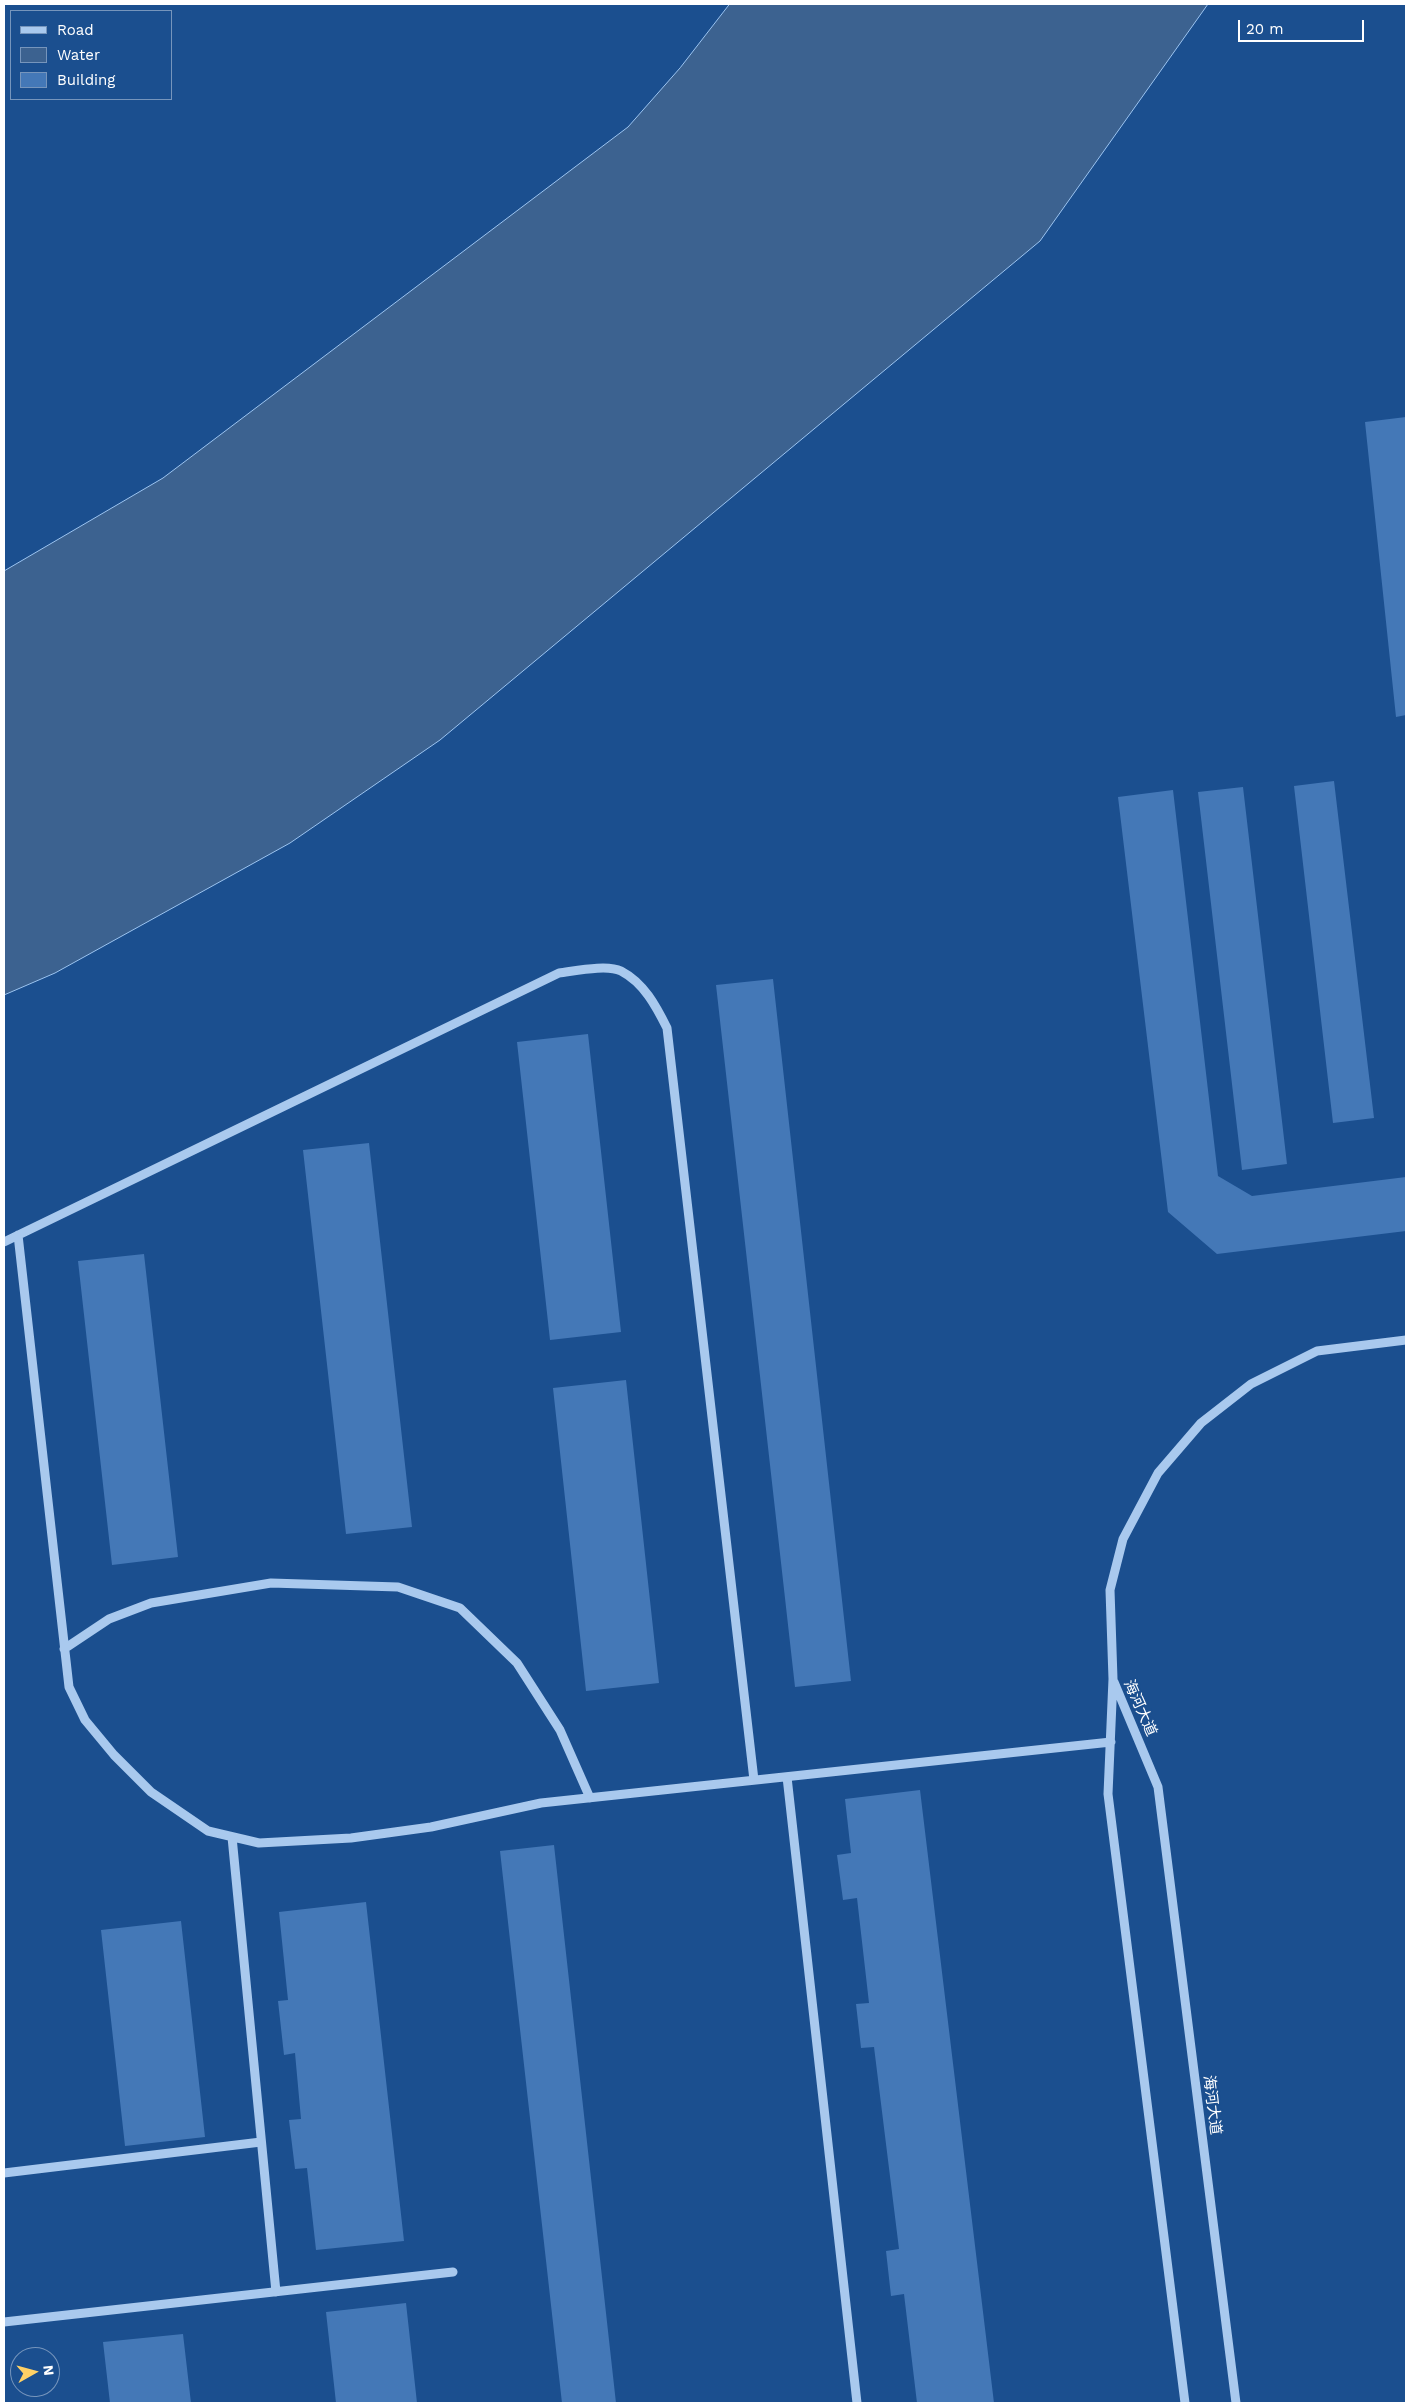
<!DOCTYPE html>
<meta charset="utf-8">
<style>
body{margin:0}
#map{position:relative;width:1410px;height:2407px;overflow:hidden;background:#1b4f8f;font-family:"Work Sans",sans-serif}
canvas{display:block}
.frame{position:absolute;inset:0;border:5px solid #fff;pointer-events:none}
.legend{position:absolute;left:10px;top:10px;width:162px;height:90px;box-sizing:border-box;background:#1b4f8f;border:1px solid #7695bc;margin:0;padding:6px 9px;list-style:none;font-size:15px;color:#fff}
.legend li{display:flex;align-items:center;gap:10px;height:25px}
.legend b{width:25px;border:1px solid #7695bc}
.north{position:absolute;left:10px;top:2347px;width:50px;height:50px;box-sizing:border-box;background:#1b4f8f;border:1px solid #7695bc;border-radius:50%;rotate:83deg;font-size:14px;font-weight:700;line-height:20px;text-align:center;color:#fff}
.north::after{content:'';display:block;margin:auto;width:18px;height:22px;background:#ffd166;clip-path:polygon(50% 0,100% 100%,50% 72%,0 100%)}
.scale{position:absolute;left:1238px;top:20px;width:126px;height:22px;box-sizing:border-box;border:2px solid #fff;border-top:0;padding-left:6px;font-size:15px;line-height:18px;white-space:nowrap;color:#fff;-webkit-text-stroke:4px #1b4f8f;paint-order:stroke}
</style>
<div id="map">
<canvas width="1410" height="2407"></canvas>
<div class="frame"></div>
<ul class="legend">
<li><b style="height:6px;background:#a9c9ee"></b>Road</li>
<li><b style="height:14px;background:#3c6290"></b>Water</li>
<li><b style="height:14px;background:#4478b7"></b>Building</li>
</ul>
<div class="north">N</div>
<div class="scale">20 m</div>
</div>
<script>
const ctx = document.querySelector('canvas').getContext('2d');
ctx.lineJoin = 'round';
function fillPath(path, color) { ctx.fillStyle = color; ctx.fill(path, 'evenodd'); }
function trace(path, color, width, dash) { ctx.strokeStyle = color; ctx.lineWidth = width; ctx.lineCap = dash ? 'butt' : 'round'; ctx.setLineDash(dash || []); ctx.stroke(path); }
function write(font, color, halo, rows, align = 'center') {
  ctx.font = font + ' "Work Sans","Noto Sans SC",sans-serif'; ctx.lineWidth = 4; ctx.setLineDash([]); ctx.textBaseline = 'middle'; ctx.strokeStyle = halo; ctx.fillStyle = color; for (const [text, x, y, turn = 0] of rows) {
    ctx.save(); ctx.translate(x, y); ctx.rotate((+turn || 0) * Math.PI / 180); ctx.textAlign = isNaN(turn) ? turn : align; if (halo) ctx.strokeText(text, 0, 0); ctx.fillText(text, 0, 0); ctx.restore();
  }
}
const water = new Path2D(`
 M730 4H1208L1040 241 440 740 290 843 55 973 4 995V571L163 478 628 127 680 68Z`);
const building = new Path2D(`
 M1406 417V715L1396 717 1365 422Z
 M1334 781 1374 1118 1333 1123 1294 786Z
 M1243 787 1287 1164 1242 1170 1198 792Z
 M1173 790 1218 1176 1252 1196 1406 1177V1231L1217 1254 1168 1212 1118 797Z
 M773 979 851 1681 795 1687 716 985Z
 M588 1034 621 1332 550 1340 517 1042Z
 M369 1143 412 1527 346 1534 303 1150Z
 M144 1254 178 1557 112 1565 78 1261Z
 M626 1380 659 1683 586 1691 553 1388Z
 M920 1790 994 2403H917L904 2294 891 2296 886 2251 899 2249 874 2047 861 2048 856 2004 869 2003 857 1898 843 1900 837 1855 851 1853 845 1799Z
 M554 1845 616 2403H562L500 1851Z
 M366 1902 404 2241 316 2250 307 2168 295 2169 289 2120 301 2119 295 2053 284 2055 278 2001 288 2000 279 1912Z
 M181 1921 205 2137 125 2146 101 1930Z
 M406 2303 417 2403H336L326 2312Z
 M183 2334 191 2403H110L103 2342Z`);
const minor = new Path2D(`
 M18 1235 69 1687 85 1720 114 1755 151 1792 208 1831 259 1843 351 1838 431 1827 541 1803 1111 1742
 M4 1242 559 973C575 971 607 964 621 971 644 983 656 1006 667 1028L754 1780
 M64 1649 109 1619 151 1603 271 1583 398 1587 460 1608 517 1663 560 1730 590 1798
 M1114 1682 1158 1787 1236 2403
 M787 1777 857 2403
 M232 1837 276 2292
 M4 2173 261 2142
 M4 2322 453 2272
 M1185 2403 1108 1794 1113 1679 1110 1590 1123 1539 1158 1473 1201 1423 1251 1384 1317 1351 1406 1340`);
const streetNames = [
 ["海河大道",1140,1708,66],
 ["海河大道",1212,2105,83]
];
fillPath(water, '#3c6290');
trace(water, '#9cc4f0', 1);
fillPath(building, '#4478b7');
trace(minor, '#a9c9ee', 9);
write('15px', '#fff', '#1b4f8f', streetNames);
</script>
